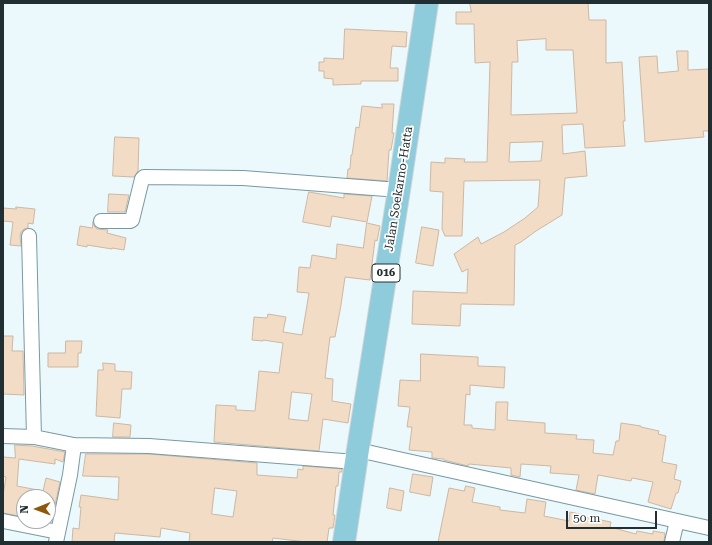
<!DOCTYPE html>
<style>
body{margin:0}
#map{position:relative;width:712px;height:545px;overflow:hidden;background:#ebf9fd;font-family:"Roboto Serif",serif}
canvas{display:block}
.frame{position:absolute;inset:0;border:4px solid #212f33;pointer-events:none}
.north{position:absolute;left:16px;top:489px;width:40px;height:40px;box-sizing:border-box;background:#fff;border:1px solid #a6acad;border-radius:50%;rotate:269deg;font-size:11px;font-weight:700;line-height:16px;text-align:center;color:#212f33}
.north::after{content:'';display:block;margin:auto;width:14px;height:18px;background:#8e580c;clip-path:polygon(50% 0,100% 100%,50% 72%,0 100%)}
.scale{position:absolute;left:566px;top:511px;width:91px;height:18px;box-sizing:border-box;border:2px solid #212f33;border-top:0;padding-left:5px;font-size:12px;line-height:14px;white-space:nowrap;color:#212f33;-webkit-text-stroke:3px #fff;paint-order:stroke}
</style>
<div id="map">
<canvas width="712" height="545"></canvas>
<div class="frame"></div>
<div class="north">N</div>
<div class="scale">50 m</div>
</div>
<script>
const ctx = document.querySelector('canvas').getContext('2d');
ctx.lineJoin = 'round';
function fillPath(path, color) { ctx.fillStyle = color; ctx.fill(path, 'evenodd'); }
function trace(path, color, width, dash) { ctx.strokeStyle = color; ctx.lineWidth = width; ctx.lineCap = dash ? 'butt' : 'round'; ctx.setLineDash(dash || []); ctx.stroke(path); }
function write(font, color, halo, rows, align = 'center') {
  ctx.font = font + ' "Roboto Serif",serif'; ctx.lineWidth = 3.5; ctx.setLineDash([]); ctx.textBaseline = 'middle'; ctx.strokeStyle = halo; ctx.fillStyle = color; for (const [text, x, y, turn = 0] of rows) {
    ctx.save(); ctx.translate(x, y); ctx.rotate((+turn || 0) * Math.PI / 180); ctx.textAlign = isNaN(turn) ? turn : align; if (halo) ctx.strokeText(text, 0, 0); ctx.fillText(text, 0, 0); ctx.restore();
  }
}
const building = new Path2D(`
 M470 3H588L589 20H606V63L622 62 625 121H623L625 146 585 148 583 124 562 125 563 154 585 151 587 176 565 178 562 215 536 231 521 242 515 245 514 305 461 304 460 326 412 324 413 291 467 293 468 269 462 272 454 254 478 237 481 244 504 232 525 218 538 207 540 180 464 181 462 236H445L442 229 443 192 430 191 431 162 445 163V158L465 159 464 162H487L490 62 475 63 474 24H456V12H471ZM546 39V50H573L577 113 511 115 512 62H518L517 41ZM543 142 541 161 509 162 510 143Z
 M345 29 407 32 406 47 392 46 390 68H398V81H361V84L333 85V79L324 78V71H319V62H324V58L343 59Z
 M677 51H688V70L709 69V131H703L704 137 645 142 639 57 657 56 658 73 678 71Z
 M382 104H394L392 133H394L391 150H389L387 181 347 178 348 169H350L351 155H352L356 127 359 128 362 106 382 108Z
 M115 137 139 138 138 171 134 177 113 176Z
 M309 192 344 198V194L372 196 367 222 332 216 330 227 303 222Z
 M109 194 129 195 125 212H108Z
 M16 207 35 209 33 224 28 223V228L24 229 21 232 20 236 21 246 10 245 13 222 3 221V208L16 209Z
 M93 222 94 226 97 229 108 230 107 233 126 238 124 250 112 248V249L87 245V247L77 245 80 226 92 228Z
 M367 223 380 226 377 241 375 240 370 280 345 277 341 305 335 337H330L325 378 333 379 332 401 351 404 348 423 323 419 319 451 214 442 216 405 236 406V410L255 411 259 371 279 373 283 343 263 340V341L252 340 254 317 267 318 268 314 286 317 283 332 302 335 309 293 297 292 299 267 310 268 312 255 336 259 337 244 363 248ZM292 392 312 394 308 421 289 419Z
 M422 227 439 230 433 266 416 263Z
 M3 336H13L12 351H23L24 395 3 394Z
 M66 341H82L81 353H78V367H48V353H65Z
 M421 354 478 357V366L505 367 504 388 470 385V395L466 394 464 425H472V428L495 430 496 402H508L507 420 545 423V433L577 435 576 439 594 440 593 453 613 455 616 441H619L621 423 641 426V427L659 431 658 434 666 436 662 462 677 465 674 479 681 481 678 493H676L671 509 648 502 653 482 632 478 631 481 598 475 595 494 576 490 579 475 550 473 551 466 521 464 520 477 511 475V468L469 464 468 466 444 460V459L432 458V452L409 450 412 427H407L410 407 398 406 400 380 420 381Z
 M103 363 115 364V371L132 372 131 389H122L120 418 96 416 98 370H103Z
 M114 423 131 425 130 437H113Z
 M15 445 32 446 65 452 63 462 55 459V464L19 459 17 486 43 491 46 478 60 482 52 519 48 518V497H24V517L3 513V495L6 477 3 476V457L15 458Z
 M86 454H149L257 463V475L297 478 298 469 303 470V466L342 469V472H339L338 486H336L333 515H335L333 528H329L327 542H306L273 538 272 542H189L190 533 161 528 160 537 115 533 114 542H72L73 528 79 529 81 507H79L81 495 118 500 119 477 83 476ZM215 488 237 491 233 517 212 514Z
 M413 474 433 477 430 496 410 492Z
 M466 486 475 488 472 502 500 507V510L525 513 527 499 546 502 544 516 569 521 570 512 585 515V517L611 522 610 527 636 534 637 531 653 534V531L665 533 664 542H438L449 488 464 491Z
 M390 488 404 491 401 511 387 508Z`);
const street = new Path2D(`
 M101 221H130L132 220 142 179 144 177 243 178 399 190
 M29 236 34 437 74 445 149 446 356 462
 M3 436 34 437
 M358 450 709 528
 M3 521 58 532
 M56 542 70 475 74 445
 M672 542 677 521`);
const primary = new Path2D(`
 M344 542 356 462 399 190 427 3`);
const shields = [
 [386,273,28]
];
const shieldNames = [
 ["016",386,273]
];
const streetNames = [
 ["Jalan Soekarno-Hatta",399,189,-81]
];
fillPath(building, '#f3dcc5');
trace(building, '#cdb7a1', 1);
trace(street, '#7899a3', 16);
trace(primary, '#d3d5d6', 24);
trace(street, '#fff', 14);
trace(primary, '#8eccdc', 22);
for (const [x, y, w] of shields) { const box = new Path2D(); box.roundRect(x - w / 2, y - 9, w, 18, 3); ctx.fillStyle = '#fff'; ctx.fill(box); trace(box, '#212f33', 1); }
write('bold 11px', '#212f33', null, shieldNames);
write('12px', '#212f33', '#fff', streetNames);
</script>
